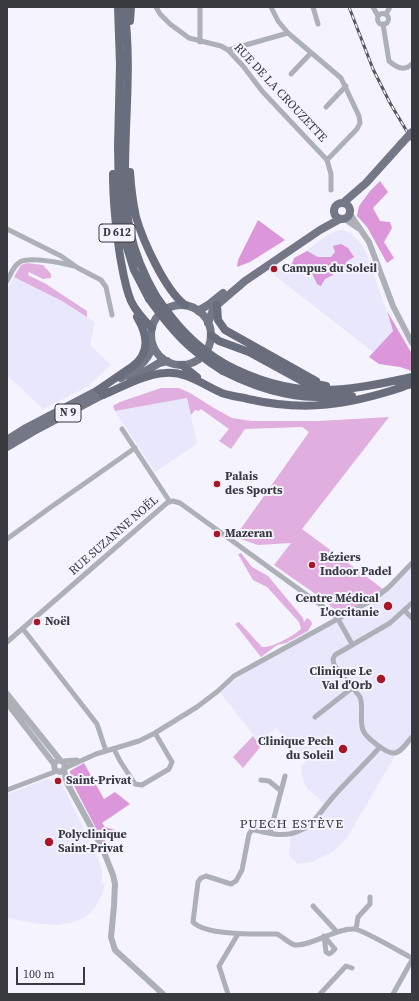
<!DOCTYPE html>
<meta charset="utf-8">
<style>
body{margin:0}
#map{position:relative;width:419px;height:1001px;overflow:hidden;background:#f4f3fe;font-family:"Source Serif 4",serif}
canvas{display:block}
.frame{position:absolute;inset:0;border:8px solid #393940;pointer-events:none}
.scale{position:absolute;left:16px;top:967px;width:69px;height:18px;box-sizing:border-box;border:2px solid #393940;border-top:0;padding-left:5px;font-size:12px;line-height:14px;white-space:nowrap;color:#393940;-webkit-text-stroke:3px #f4f3fe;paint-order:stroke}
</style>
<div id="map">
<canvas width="419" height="1001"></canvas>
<div class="frame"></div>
<div class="scale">100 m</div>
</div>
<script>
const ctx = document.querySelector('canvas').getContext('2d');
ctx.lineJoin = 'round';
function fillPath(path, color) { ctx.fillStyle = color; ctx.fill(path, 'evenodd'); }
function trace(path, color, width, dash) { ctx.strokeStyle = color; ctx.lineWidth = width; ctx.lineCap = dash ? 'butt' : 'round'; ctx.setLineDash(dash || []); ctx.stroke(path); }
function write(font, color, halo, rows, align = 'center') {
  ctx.font = font + ' "Source Serif 4",serif'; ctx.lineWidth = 4; ctx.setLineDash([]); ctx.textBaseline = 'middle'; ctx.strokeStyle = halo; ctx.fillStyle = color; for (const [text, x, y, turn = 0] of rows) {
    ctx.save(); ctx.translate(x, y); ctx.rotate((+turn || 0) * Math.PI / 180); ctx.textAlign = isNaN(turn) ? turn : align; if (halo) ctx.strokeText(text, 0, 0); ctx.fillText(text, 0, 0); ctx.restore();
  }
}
const built = new Path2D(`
 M342 230 351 233 362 245 367 254 393 331 376 351 373 352 274 275 326 236 335 231Z
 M14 277 62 301 95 322 90 345 111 365 87 387 43 409 7 375V290Z
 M187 398 197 444 155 472 115 411Z
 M412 562V739L393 759 347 838 334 851 312 862 297 864 289 855 291 832 299 829 312 818 323 803 306 787 302 777 301 766 307 760 276 728 259 742 220 692 237 678 383 589Z
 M47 779 63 786 99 861 102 871 101 884 105 885 101 897 92 911 84 918 74 922 57 925 41 924 7 918V794Z`);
const green = new Path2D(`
 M27 263 43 265 51 274V278L43 279 29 272 28 275 46 284 87 311V317L62 301 14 277 21 265Z
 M161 388H179L190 393 214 408 232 418 252 421H318L389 417 302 529 383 589 353 610 336 611 324 600 274 565 291 543 258 545 235 537 309 432 302 427 245 429 231 449 219 441 229 429 201 409 199 411 195 410 191 415 187 398 115 411 113 406 120 402Z
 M241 553 252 567 268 576 303 618 304 622 307 618 311 621 312 624 308 631 286 643 277 645 261 657 235 624 239 622 262 647C272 648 293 636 301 629L299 622 267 587 253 580 238 554Z
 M253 736 261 746 243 768 233 757Z`);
const forest = new Path2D(`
 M380 181 388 192 373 208 380 221 390 222 392 228 384 242 394 258 387 263 367 227 357 216 359 206 370 191Z
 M258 220 285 240 250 262 237 267 238 260Z
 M341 244 348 248 354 257 346 262 349 269 346 272 343 267 332 271 333 275 325 279 321 286 317 284 311 271 305 272 291 267 294 258 307 251 318 257H331L335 252 333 246Z
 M387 311 412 354V371L400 367 379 364 369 357 393 331Z
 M84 763 104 799 115 792 130 804 102 823 105 827 118 831 103 842 71 780 70 771Z`);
const minor = new Path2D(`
 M156 7 160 14 170 24 189 38 221 46 228 50 243 66 262 91 327 160 331 174V190
 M271 7 278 21 288 33 341 78 359 116 360 123 357 129 327 160
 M313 7 318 24
 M373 7 378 16
 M377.5 19a5.5 5.5 0 1 1 11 0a5.5 5.5 0 1 1-11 0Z
 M386 14 390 7
 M383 24 389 61C396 67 404 72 412 64
 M200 42V7
 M228 50 288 33
 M291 74 311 53
 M326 107 346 86
 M7 229 61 256 78 268 101 280 106 287 112 315
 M7 281C11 274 14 264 22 261 32 257 63 263 74 266
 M122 429 170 502
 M7 539 51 507 135 448
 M412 603 390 623 335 655 333 659 334 665 360 697C364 708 359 720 363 730 365 737 387 754 394 753 401 753 408 741 412 737
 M404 610 412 618
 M23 629 97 724 106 751
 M7 642 168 502 173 501 180 503 329 611 338 619 352 644
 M315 717 352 688
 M380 747C365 764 348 780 333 797 323 808 315 824 301 830 286 838 271 834 255 830H252L249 834 242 870 236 881 231 884 206 876 201 878 198 882 193 922C206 936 258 934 277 934 283 937 290 944 295 945 313 946 335 928 354 929 362 929 402 953 412 958
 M114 749 120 761 135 784 142 785 169 769 172 762 155 733
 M63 761 77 760
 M65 768 96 754 139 741 155 733 197 707 218 691 234 676 374 599 389 587 412 563
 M261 780 269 781 281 791
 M7 790 57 771
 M270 833 285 776
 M313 906 337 932
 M356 929 358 917 370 904V897
 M324 936 335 949 332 952 329 954 326 952Z
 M228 994 219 966 238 934
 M320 994 346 966 352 968
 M393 994 412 960`);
const tertiary = new Path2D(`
 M350 214 369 242 393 306 412 343
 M345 219 358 228
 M7 694 60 760
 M7 703 54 764
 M64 770 60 772 55 770 54 765 55 762 60 760 65 764 64 770 67 783 102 847 113 875 115 884 114 906 111 937 115 950 163 994`);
const primary = new Path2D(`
 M334 211a8 8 0 1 1 16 0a8 8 0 1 1-16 0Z
 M343 203 366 183 402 143
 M151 335a30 30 0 1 1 60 0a30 30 0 1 1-60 0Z
 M198 311 208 305 223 293
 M208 323 213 310 217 305 245 281 320 230 340 219
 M121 378C136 370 147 362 153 346
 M131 380 159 363 167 361
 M7 440 26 428 104 387
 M7 447 34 431 108 392`);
const trunk = new Path2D(`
 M118 7 120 64 118 146 119 203 125 241 134 270 149 299
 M124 7C132 60 125 117 125 171 125 191 126 211 130 231 135 254 144 275 156 296
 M130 21 131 7
 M130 172C131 187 133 203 136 217 143 241 165 290 185 305
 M113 174C113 201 116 229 120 256 123 272 125 287 131 301 136 312 144 320 152 328
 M217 305 218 320 225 330 316 381
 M211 335 219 341 249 352 302 381 326 386
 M225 364C293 400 340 393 412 377
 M182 365 197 377
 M223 371C266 393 303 401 352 396
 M398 388 412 384
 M98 390 133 366C151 352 147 334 137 317
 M103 395C122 387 145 374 165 373 187 371 203 385 222 393 230 396 240 397 248 399 306 412 348 405 403 387`);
const rail = new Path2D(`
 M349 7 373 69 390 103 412 140`);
const primaryBridge = new Path2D(`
 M402 143 412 132`);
const trunkBridge = new Path2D(`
 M156 296C176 325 194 346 225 364
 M149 299C173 332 188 349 223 371`);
const markers = [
 [274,269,4,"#ab1627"],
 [217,484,4,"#ab1627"],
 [217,534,4,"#ab1627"],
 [312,565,4,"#ab1627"],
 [388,606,5,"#ab1627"],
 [37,622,4,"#ab1627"],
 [381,679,5,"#ab1627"],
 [343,749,5,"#ab1627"],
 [58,781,4,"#ab1627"],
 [49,842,5,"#ab1627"]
];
const shields = [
 [117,233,36],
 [68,413,26]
];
const shieldNames = [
 ["D 612",117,233],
 ["N 9",68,413]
];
const streetNames = [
 ["RUE DE LA CROUZETTE",280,93,47],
 ["RUE SUZANNE NOËL",114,536,-41]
];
const poiNames = [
 ["Campus du Soleil",282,269],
 ["Palais",225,477],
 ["des Sports",225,491],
 ["Mazeran",225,534],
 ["Béziers",320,558],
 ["Indoor Padel",320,572],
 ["Centre Médical",379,599,"right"],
 ["L'occitanie",379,613,"right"],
 ["Noël",45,622],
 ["Clinique Le",372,672,"right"],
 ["Val d'Orb",372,686,"right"],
 ["Clinique Pech",334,742,"right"],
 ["du Soleil",334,756,"right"],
 ["Saint-Privat",66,781],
 ["Polyclinique",58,835],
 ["Saint-Privat",58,849]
];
const neighbourhoodNames = [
 ["PUECH ESTÈVE",292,825]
];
fillPath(built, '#e9e7fc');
fillPath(green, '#e1afdf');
fillPath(forest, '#dc96da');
trace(minor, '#aeb0b8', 5);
trace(tertiary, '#aeb0b8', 6);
trace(primary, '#737786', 8);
trace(trunk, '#696d7c', 8);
trace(rail, '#57575f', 3);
trace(rail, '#f4f3fe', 1.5, [4.5]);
trace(primaryBridge, '#737786', 8);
trace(trunkBridge, '#696d7c', 8);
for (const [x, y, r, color] of markers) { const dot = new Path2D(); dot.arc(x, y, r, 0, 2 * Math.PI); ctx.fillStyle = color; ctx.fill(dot); trace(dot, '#f4f3fe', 1.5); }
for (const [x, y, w] of shields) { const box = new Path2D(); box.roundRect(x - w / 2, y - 9, w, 18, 3); ctx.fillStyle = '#f4f3fe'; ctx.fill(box); trace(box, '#393940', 1); }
write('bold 11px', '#393940', null, shieldNames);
write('12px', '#393940', '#f4f3fe', streetNames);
write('bold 12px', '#393940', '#f4f3fe', poiNames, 'left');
ctx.letterSpacing = '1px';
write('13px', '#393940', '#f4f3fe', neighbourhoodNames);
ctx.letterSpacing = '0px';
</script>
